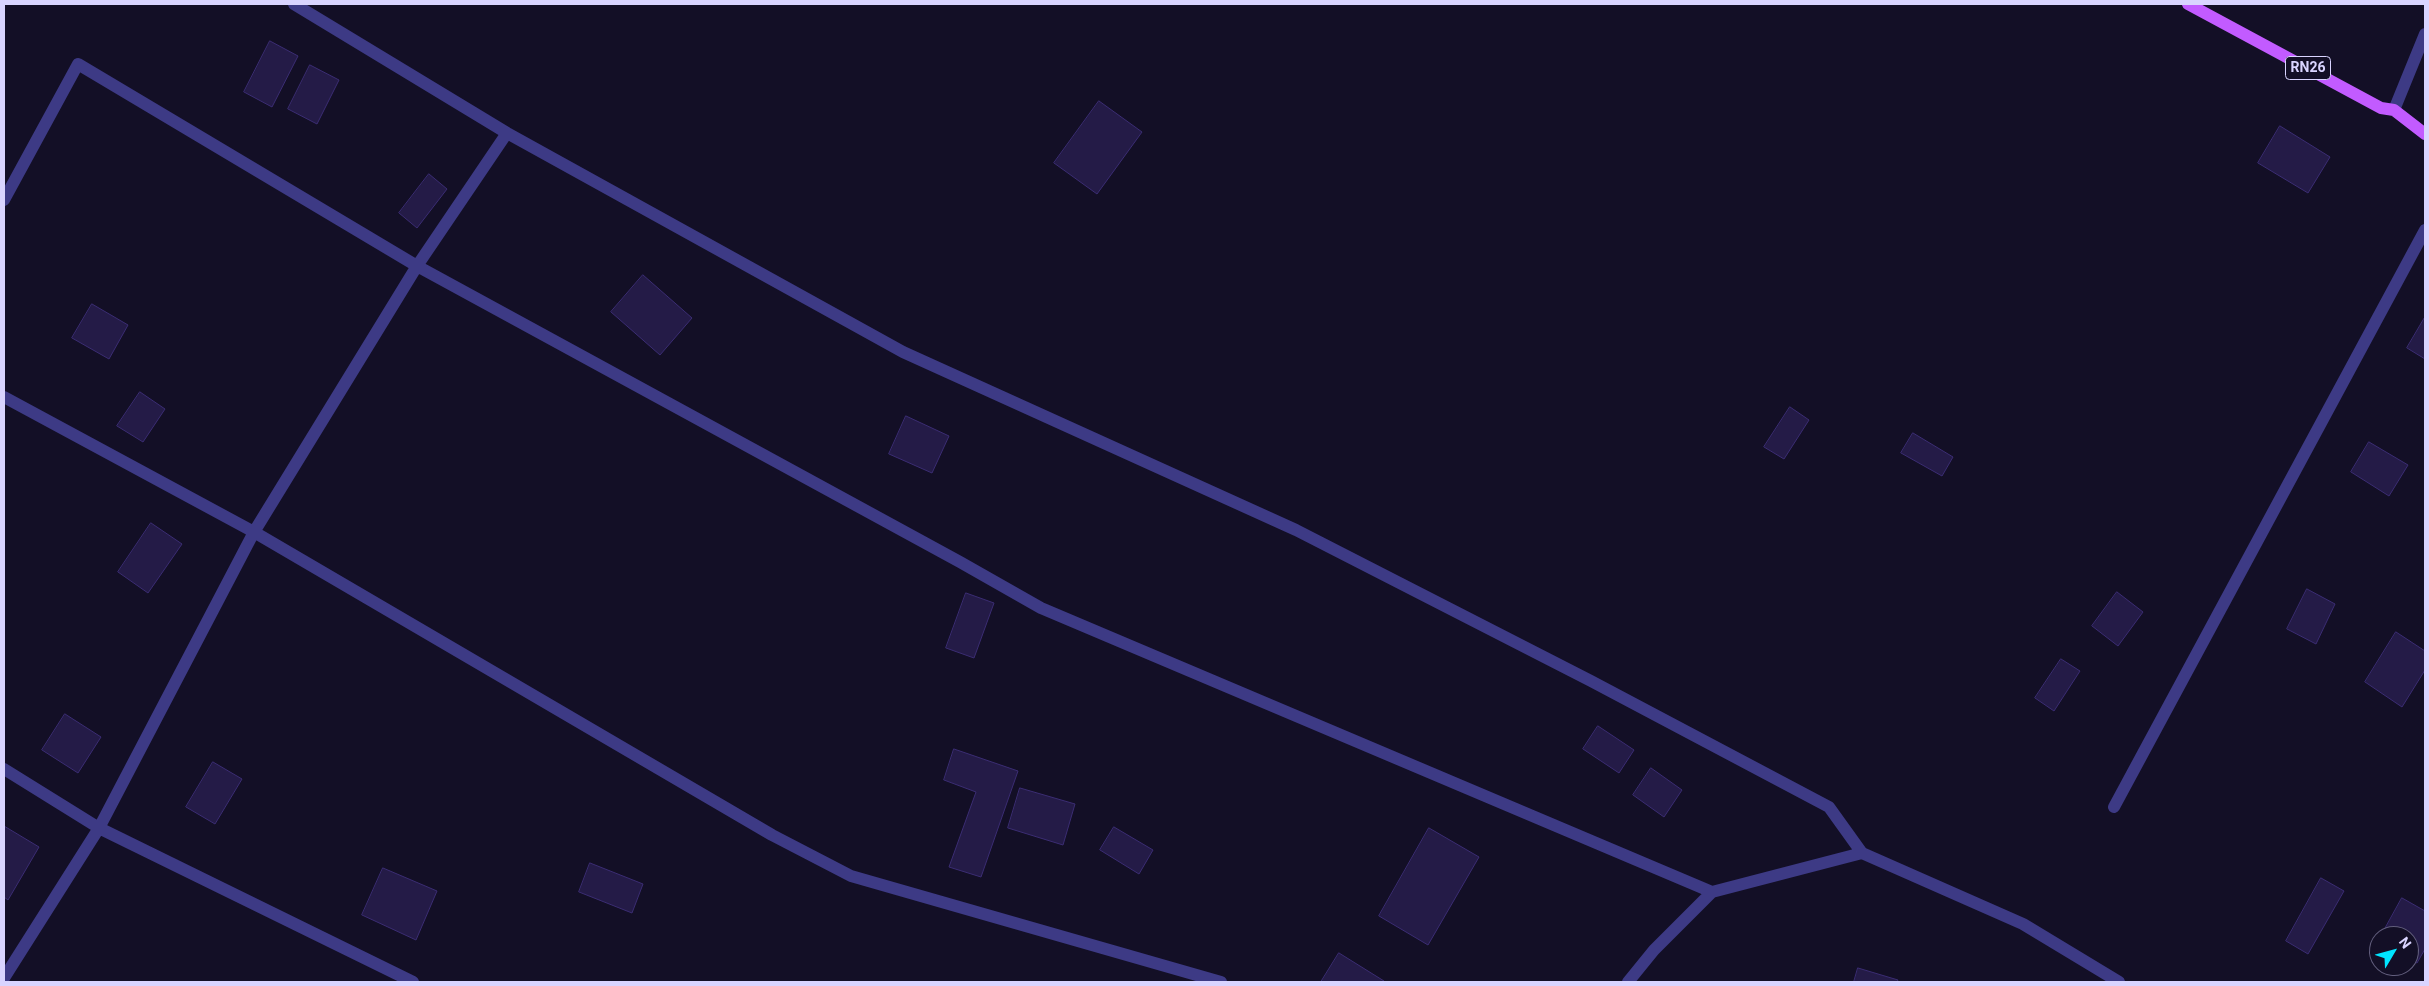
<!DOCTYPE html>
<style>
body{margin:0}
#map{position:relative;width:2429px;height:986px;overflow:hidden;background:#130f26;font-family:Roboto,sans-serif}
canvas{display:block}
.frame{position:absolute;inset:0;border:5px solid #d9d4ff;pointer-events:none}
.north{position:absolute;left:2369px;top:926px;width:50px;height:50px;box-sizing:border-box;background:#130f26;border:1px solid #625e7d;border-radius:50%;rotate:53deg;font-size:14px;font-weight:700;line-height:20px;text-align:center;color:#d9d4ff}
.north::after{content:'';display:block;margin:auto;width:18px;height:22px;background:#00e5ff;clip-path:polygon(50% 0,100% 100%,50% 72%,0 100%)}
</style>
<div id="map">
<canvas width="2429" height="986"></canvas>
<div class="frame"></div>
<div class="north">N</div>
</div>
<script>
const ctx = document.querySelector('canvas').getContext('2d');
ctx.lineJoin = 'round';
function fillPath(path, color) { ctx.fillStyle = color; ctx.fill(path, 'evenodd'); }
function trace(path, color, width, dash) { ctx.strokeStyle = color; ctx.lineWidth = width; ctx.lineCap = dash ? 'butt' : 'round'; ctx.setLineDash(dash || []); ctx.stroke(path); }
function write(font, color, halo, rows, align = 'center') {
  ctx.font = font + ' Roboto,sans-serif'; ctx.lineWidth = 4; ctx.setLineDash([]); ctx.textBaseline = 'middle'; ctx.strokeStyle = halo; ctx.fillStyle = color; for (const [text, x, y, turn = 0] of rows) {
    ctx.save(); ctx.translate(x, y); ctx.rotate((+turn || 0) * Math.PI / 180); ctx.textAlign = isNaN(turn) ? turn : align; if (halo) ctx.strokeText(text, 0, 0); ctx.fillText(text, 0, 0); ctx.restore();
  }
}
const building = new Path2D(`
 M270 41 298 56 272 107 244 92Z
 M310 65 339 80 317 124 288 109Z
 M1099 101 1142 132 1097 194 1054 163Z
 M2280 126 2330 157 2308 193 2258 163Z
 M429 174 447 189 417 228 399 213Z
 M643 275 692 318 660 355 611 312Z
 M92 304 128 325 109 359 72 338Z
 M2425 317V359L2407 348Z
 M140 392 165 409 143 442 117 426Z
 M1790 407 1809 420 1784 459 1764 447Z
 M906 416 949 436 932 473 889 454Z
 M1913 433 1953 457 1942 476 1901 453Z
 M2369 442 2408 465 2389 496 2351 472Z
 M151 523 182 544 148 593 118 572Z
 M2307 589 2335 604 2316 644 2287 629Z
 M2117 592 2143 612 2118 646 2092 626Z
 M966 593 994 603 974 658 946 648Z
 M2396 632 2425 651V670L2402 707 2365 682Z
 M2061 659 2080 671 2054 711 2035 698Z
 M65 714 101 737 78 773 42 750Z
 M1598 726 1634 750 1619 773 1583 749Z
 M954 749 1018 771 981 877 949 867 976 792 944 780Z
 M213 762 242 779 215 824 186 807Z
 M1651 768 1682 790 1664 817 1633 795Z
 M1020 788 1075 804 1063 845 1008 828Z
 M4 826 39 847 8 900 4 897Z
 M1114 827 1153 850 1139 874 1100 850Z
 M1429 828 1479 857 1428 945 1379 916Z
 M590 863 643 884 632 913 579 892Z
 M383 868 437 891 416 940 362 915Z
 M2321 878 2344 891 2308 954 2286 941Z
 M2402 898 2425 911V949L2417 963 2409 959V936H2381Z
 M1339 953 1384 981V982H1321Z
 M1858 968 1898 980 1897 982H1854Z`);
const minor = new Path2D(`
 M294 4 507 133 903 352 1296 530 1591 681 1829 807 1862 853
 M2394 110 2425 34
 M4 200 78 64 417 266 960 562 1041 608 1712 892
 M4 397 254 532 772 835 851 876 1221 982
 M4 769 99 828 413 982
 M2114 807 2425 230
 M4 978 99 828 254 532 417 266 507 133
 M1628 982 1654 950 1712 892 1862 853 2023 924 2119 982`);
const major = new Path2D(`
 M2188 4 2381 108 2394 110 2425 134`);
const shields = [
 [2308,68,45]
];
const shieldNames = [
 ["RN26",2308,68]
];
fillPath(building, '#241b47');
trace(building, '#3b2d73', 1);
trace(minor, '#3d3a85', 12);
trace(major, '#c25bff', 12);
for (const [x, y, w] of shields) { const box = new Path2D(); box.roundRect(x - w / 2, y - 11.5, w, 23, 4); ctx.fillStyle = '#130f26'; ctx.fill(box); trace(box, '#d9d4ff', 1); }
write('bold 14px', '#d9d4ff', null, shieldNames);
</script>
